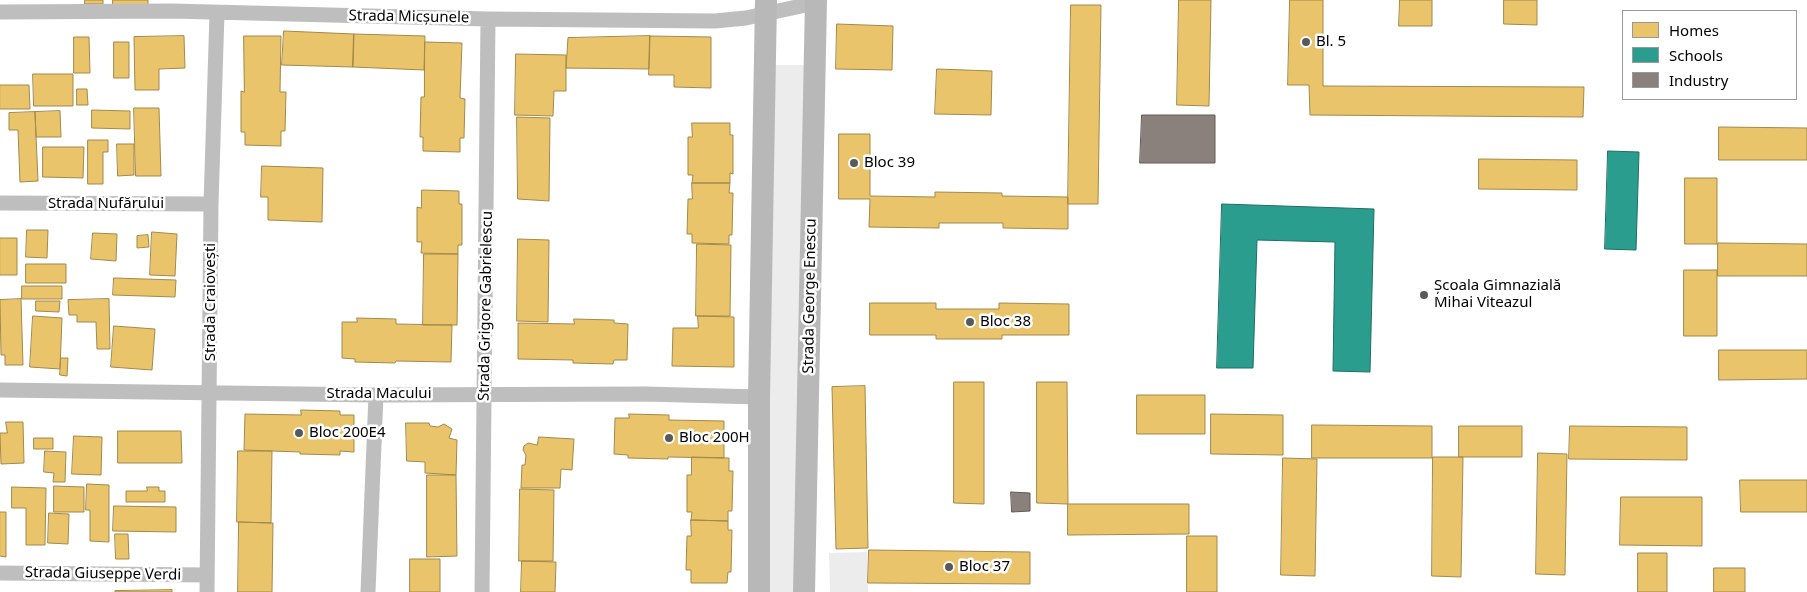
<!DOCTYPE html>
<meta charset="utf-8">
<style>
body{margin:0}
#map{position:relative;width:1807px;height:592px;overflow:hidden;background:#fff;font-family:"Noto Sans",sans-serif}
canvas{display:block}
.legend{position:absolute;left:1622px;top:10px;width:175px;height:90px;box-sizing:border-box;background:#fff;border:1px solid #999;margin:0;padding:6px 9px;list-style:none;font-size:15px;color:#000}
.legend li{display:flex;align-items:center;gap:10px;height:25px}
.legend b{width:25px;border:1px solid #999}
</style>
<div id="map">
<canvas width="1807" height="592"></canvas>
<ul class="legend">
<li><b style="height:14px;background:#e9c46a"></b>Homes</li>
<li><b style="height:14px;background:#2a9d8f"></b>Schools</li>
<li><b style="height:14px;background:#8a817c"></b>Industry</li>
</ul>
</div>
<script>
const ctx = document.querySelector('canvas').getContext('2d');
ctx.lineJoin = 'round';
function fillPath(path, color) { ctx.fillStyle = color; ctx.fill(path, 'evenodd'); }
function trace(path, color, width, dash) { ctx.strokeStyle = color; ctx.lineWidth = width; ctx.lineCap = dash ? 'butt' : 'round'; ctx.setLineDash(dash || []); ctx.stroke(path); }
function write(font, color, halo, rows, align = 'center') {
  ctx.font = font + ' "Noto Sans",sans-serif'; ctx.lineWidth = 5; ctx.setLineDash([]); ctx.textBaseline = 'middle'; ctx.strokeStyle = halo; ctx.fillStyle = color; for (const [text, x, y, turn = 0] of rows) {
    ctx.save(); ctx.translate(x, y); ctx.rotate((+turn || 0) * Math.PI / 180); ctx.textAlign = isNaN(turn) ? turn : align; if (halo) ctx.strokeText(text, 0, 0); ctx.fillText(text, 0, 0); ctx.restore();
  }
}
const green = new Path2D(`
 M773 65H807L796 592H766Z
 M867 552 868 592H830L829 553Z`);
const homes = new Path2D(`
 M85 0H103V4H85Z
 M113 0H148V7L113 8Z
 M1179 0H1211L1209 106 1177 105Z
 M1290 0H1323V86L1584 87 1583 117 1310 115 1309 85H1288Z
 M1400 0H1432V26H1399Z
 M1504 0H1537V25L1504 24Z
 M1071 5H1101L1098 204H1068Z
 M837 24 893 26 892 70 836 69Z
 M284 31 354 34 353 67 282 65Z
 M354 34 425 36 424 70 353 67Z
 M184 36 185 68 159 69V90H135L134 37Z
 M244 36H281L280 92H286L285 131H281V146L245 145V132H241V91L244 92Z
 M650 36 711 37V88L674 87V75H649Z
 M650 36 649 69 566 68 568 38Z
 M74 37H89L90 73H74Z
 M114 42H129V78H114Z
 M425 42 462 43 460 98 465 99 464 138H460V152L423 151V137H420L421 97H424Z
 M516 54 566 55V91H554L553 116 515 115Z
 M937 69 992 71 991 115 935 114Z
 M33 74H73V106H34Z
 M0 85H29L30 109H0Z
 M77 89H87L88 105H77Z
 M134 108H159L161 176H136Z
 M92 110 130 111V129L92 128Z
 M60 111 61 137H36L35 112Z
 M35 112 38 181 20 182 18 130H9V113Z
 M517 117 550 118 549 201 518 199Z
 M692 123H730V135H733V174L730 173V183H692L693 175H688V137H692Z
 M1719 127 1807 128V160H1719Z
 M839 134H870V196L935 197V192L1002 193V196L1068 197V229L1003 228V223H939V228L869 227 870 199H839Z
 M88 140H108V152H103V184H88Z
 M117 144H134V175L118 176Z
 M43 147H84L83 178 43 177Z
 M1479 159 1577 160V190L1479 189Z
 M262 166 323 168 322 222 268 220V197H261Z
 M1685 178H1717V244H1685Z
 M692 183H730L729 193H733L732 235H729V244L692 243V234H687L688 199H692Z
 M422 190 459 191V204H462V245H458V254L421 253 422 242H417V207L421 208Z
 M27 230H48L47 258 26 257Z
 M152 232 177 234 175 276 150 275Z
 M93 233 117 234 116 261 91 259Z
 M148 235 149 247 137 248V236Z
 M0 238H17V275H0Z
 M518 239 549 240 548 322 517 321Z
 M1718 243 1807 244V276H1718Z
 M697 244 731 245 730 316H696Z
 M424 254H458L457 325H423Z
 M26 264H66V283H26Z
 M1684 270H1717V336H1684Z
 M114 278 176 280 175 297 113 295Z
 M22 286H62V299H22Z
 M21 299 23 365H5V355H1L0 300Z
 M109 299 110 349H97L96 322H77V315H69L68 300Z
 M36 301H60L59 312 36 311Z
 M870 303H936V309H999V303L1069 304V335H1002V339H936V335H870Z
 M33 316 62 318 60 369 30 367Z
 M698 316 734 317V367L672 366 673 328H698Z
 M357 318 396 319V324L452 325 451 362 396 361 395 363 355 362V359L342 358V322H357Z
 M574 319 614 320V323L628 324 627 360H614L613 364 573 363V360L518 359V323L574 324Z
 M114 326 155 329 152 370 111 367Z
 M1719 350H1807V379L1719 380Z
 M61 358H68L67 376 60 375Z
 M954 382H984V504L954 503Z
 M1037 382H1067L1068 504 1037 503Z
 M865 386 868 548 836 549 832 387Z
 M1137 395H1205V434H1137Z
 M301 410 340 411V415H354V452L340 451V455L300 454V452L244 450 245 414 301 415Z
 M629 414 669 415V420L724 421V458L668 457V459L628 458V455L614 454 615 418H629Z
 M1211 414 1283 415V455L1211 454Z
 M6 422H23L24 463 1 464 0 433H7Z
 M406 423H429L430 426 438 427 444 424 452 429 449 438 457 440 456 475 425 473V462L407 461Z
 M1312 425 1432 426V458H1312Z
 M1459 426H1522V457H1459Z
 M1570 426 1687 427V460L1569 459Z
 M118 431H181L182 463H118Z
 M74 436 102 437 101 475 72 474Z
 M539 437 574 439 572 470 561 469 560 488H521L522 465H525L526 455 523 450 524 446 528 443 537 445Z
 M34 438H53V449H34Z
 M45 451 66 452 65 482H53L54 473 44 472Z
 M238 451H272L271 523 237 522Z
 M1538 453 1567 454 1565 575 1536 574Z
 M692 457 729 458V471H733L732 511H728V521L691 520 692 512H687V475H691Z
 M1433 457H1463L1461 577 1432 576Z
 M1283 458 1317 459 1315 576 1281 575Z
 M427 475H456L457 556 427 557Z
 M1740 480H1807V512H1741Z
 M87 484 109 485V542L90 541V510H86Z
 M54 486 84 487V512H54Z
 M12 487 46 488 45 545H26V508H12Z
 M147 487H159V491H165V502H126V491H147Z
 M520 489 554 490 553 561H519Z
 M1621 497H1702V546L1620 545Z
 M1068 504H1189V534L1068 535Z
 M114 506 176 507V532L113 531Z
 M0 512H6V557L0 556Z
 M49 513 69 514 68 544 48 543Z
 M691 520 728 521V530H732L731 572H728L727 583H691V570H686L687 536H691Z
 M239 522 273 523 272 592H238Z
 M115 534H128L129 559H116Z
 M1187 536H1217V592H1187Z
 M869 550 1030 552V584L868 583Z
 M1638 553H1667V592H1638Z
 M410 559H440V592H410Z
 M522 561 556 562 555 592H521Z
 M1714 568H1745V592H1714Z
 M172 590V592H115V591Z`);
const schools = new Path2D(`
 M1608 151 1639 152 1636 250 1605 249Z
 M1222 204 1374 209 1370 372 1333 371 1335 242 1257 240 1253 368H1217Z`);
const industry = new Path2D(`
 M1142 115H1215V163H1140Z
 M1011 492 1030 493V511L1012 512Z`);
const street = new Path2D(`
 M0 12 172 11 488 19 715 21 746 18 815 3
 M0 203 211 204
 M0 390 376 395 645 394 759 397
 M0 573 207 575
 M207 592 211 204 217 13
 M368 592 376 395
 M482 592 488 19`);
const secondary = new Path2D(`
 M759 592V397L766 0
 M804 592 816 0`);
const markers = [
 [1306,42,5,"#595959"],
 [854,163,5,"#595959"],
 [1424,295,5,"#595959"],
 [970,322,5,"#595959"],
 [299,433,5,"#595959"],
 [669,438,5,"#595959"],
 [949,567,5,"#595959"]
];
const streetNames = [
 ["Strada Micșunele",409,17,1],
 ["Strada Nufărului",106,204],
 ["Strada George Enescu",810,296,-89],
 ["Strada Craiovești",211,302,-90],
 ["Strada Grigore Gabrielescu",486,306,-89],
 ["Strada Macului",379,394],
 ["Strada Giuseppe Verdi",103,574,1]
];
const poiNames = [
 ["Bl. 5",1316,42],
 ["Bloc 39",864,163],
 ["Școala Gimnazială",1434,286],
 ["Mihai Viteazul",1434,303],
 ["Bloc 38",980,322],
 ["Bloc 200E4",309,433],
 ["Bloc 200H",679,438],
 ["Bloc 37",959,567]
];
fillPath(green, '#ececec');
fillPath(homes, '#e9c46a');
trace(homes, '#a3894a', 1);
fillPath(schools, '#2a9d8f');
trace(schools, '#1d6e64', 1);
fillPath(industry, '#8a817c');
trace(industry, '#615a57', 1);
trace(street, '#bebebe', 15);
trace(secondary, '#b8b8b8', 22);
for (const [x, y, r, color] of markers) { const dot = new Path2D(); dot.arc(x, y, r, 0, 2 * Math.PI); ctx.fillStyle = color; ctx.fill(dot); trace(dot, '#fff', 2); }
write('15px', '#000', '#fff', streetNames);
write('15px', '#000', '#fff', poiNames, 'left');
</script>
